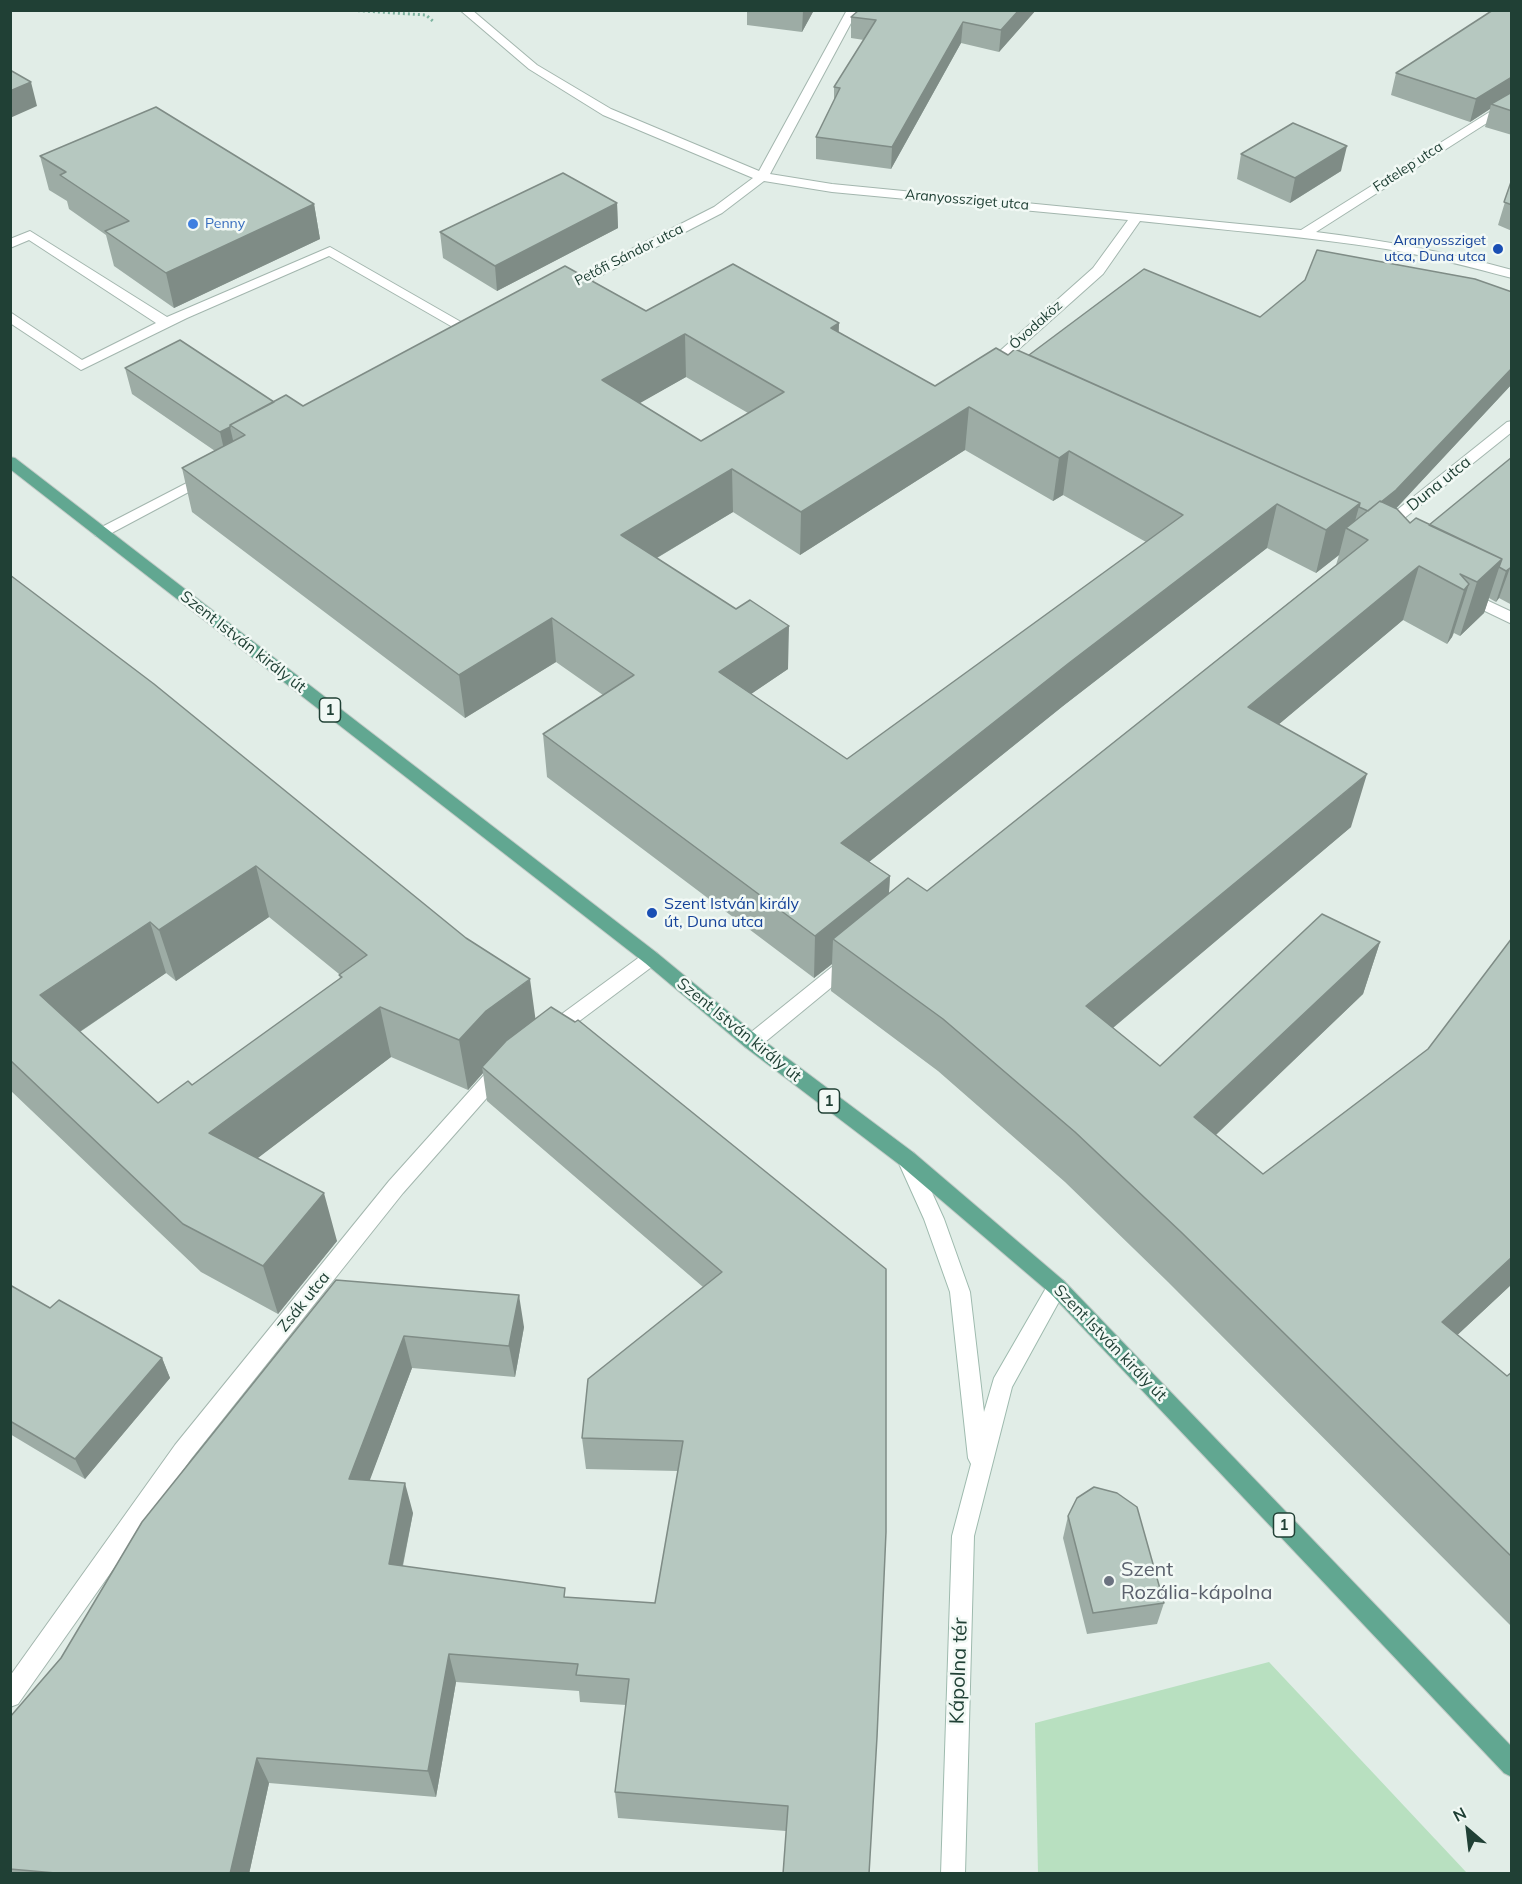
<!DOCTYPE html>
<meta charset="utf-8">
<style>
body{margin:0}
#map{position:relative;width:1522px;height:1884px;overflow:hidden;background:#e1ede7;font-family:Mulish,sans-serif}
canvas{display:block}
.frame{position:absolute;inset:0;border:12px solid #204035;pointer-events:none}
.north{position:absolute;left:1438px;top:1800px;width:60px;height:60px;-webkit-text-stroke:4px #f2f9f5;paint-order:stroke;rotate:332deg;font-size:16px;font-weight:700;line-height:24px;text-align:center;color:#204035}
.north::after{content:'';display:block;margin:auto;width:21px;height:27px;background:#204035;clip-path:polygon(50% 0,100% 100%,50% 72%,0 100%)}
</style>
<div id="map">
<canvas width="1522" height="1884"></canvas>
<div class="frame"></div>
<div class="north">N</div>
</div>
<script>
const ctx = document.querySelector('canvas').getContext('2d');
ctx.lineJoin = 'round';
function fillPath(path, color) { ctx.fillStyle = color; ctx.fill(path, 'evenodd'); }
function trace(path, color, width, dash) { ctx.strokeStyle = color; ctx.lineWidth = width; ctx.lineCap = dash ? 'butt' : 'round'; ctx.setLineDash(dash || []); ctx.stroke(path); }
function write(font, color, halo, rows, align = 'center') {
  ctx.font = font + ' Mulish,sans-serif'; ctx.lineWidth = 5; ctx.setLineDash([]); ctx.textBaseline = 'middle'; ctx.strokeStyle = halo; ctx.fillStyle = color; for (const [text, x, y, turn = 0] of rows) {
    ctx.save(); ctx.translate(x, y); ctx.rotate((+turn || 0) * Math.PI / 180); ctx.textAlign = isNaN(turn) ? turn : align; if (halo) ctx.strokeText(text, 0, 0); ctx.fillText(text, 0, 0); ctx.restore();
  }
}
const green = new Path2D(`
 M1269 1662 1467 1873H1038L1035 1723Z`);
const path = new Path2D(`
 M348 10 426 15 434 22`);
const lane = new Path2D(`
 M30 231 167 317 330 247 482 334 480 337H470L329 256 187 318 81 370 10 323V312L82 360 156 323 29 240 10 248V239Z`);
const street = new Path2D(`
 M460 10H472L537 65 611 109 759 171 847 10H858L770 174 832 184 1301 230 1512 98V107L1316 232C1382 240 1447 252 1512 270V278C1470 267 1429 256 1386 249 1304 236 1222 230 1140 221L1103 274 993 372H983L981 369 983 366 1093 268 1128 220 832 192 764 181 722 213 569 292H559L557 289 559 286 714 207 753 178 603 115 529 69Z
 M1512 421V432L1387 532H1377L1375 529 1377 526 1507 422Z
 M208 472 215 476 213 479 106 536H96L93 533 96 530Z
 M1465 590 1512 612V624L1460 599 1457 595 1460 591Z
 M651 951 657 953 660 958 657 963 558 1037 551 1039 544 1037 542 1032 544 1027 645 953Z
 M849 956 855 958 858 963 855 968 759 1047 752 1049 745 1047 743 1042 745 1037 843 958Z
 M500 1062 507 1065 509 1070 507 1075 403 1193 191 1459 18 1704 10 1707V1676L175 1445 389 1181 493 1065Z`);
const secondary = new Path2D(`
 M907 1151 914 1153 944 1219 970 1292 984 1412 994 1378 1050 1281 1057 1278 1064 1281 1067 1287 1012 1387 974 1536 965 1874H941L952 1536 971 1464 968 1458 950 1292 924 1219 897 1159 900 1153Z`);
const primary = new Path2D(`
 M10 457 15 458 657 953 759 1037 914 1153 1064 1281 1512 1747V1777L1504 1773 1050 1293 900 1165 745 1047 645 963 10 469Z`);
const wall = new Path2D(`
 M747 10H814L802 32 747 25Z
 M859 10H1036L999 52 961 43 891 169 816 159V137L834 101V87L864 40 851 38V17Z
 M1512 10V135L1485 127 1490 109 1470 122 1391 95 1396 73Z
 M1241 154 1341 171 1290 203 1237 179Z
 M40 156 314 204 320 239 174 308 114 266 106 235 69 209 67 201 49 190Z
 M1512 179V231L1498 225Z
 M617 203 618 228 497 291 443 258 440 232Z
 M1512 292V384L1395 509 1410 523 1429 525 1512 457V605L1499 598 1496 602 1489 598 1484 613 1460 636 1454 633 1452 637 1447 644 1403 620 1278 725 1351 827 1113 1028 1160 1066 1380 942 1363 994 1216 1135 1263 1174 1428 1049 1512 938V1284L1457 1335 1507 1376 1512 1372V1627L1168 1282 1065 1182 938 1071 831 991 832 964 814 978 547 777 543 734 603 695 556 662 465 718 192 512 182 468 215 451 132 394 125 368 274 402 303 406 646 311 839 333 935 386 1008 355H1029L1260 317ZM686 377 748 413 701 441 639 403ZM965 450 1053 501 1063 495 1146 542 847 759 751 694 788 669 657 558 733 512 800 555ZM1267 548 1316 573 1339 555 1336 565 927 891 889 894 890 876 869 862 1063 706Z
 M10 575 535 1019 886 1269 786 1831 618 1818 615 1792 626 1705 580 1702 579 1691 456 1682 436 1797 269 1783 249 1874H10V1717L61 1658 336 1280 524 1327 515 1377 412 1368 369 1481 413 1513 403 1566 566 1597 655 1603 678 1471 586 1469 582 1438 703 1287 487 1101 483 1073 468 1090 391 1057 257 1158 337 1241 278 1314 201 1272 10 1090ZM269 917 339 974 340 979 192 1085 158 1103 80 1032 166 973 176 981Z
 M10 1285 50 1308 162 1358 170 1378 85 1479 10 1434Z
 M1068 1516 1164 1603 1157 1624 1087 1634 1063 1538Z`);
const shadedWall = new Path2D(`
 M803 10H814L802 32Z
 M1019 10H1036L999 52 1001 30Z
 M963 22 961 43 891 169 892 147Z
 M1512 77V94L1491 104 1490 109 1470 122 1476 99Z
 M31 82 37 106 10 118V91Z
 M1347 146 1341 171 1290 203 1295 178Z
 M617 203 618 228 497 291 495 266Z
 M314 204 320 239 174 308 166 273Z
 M839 323 838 366 831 328Z
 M685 334 686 377 605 423 602 380Z
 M1512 368V384L1390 515 1369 511Z
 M969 407 965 450 800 555 801 512Z
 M230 427 236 453 226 458 220 432Z
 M1069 451 1063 495 1053 501 1059 458Z
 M732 469 733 512 623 578 621 535Z
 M1360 503 1352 532 1346 528 1339 555 1316 573 1326 530Z
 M1277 504 1267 548 1063 706 839 886 841 843 1069 663Z
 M1502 559 1484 613 1460 636 1477 582Z
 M1419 566 1403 620 1235 761 1248 707Z
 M1510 568 1499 598 1496 602 1506 571Z
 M1469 584 1452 637 1447 644 1464 590Z
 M552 618 556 662 465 718 459 675Z
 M789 626 788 669 720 715 719 672Z
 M1367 774 1351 827 1077 1058 1086 1006Z
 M256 866 269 917 176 981 159 930Z
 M890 876 887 919 833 939 832 964 814 978 815 936Z
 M150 922 166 973 60 1045 40 995Z
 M1380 942 1363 994 1181 1168 1194 1117Z
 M530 979 537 1030 482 1067 483 1073 468 1090 459 1040 486 1011Z
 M380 1007 391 1057 225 1183 209 1133Z
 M324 1193 337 1241 278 1314 263 1266Z
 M1512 1257V1284L1420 1370 1442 1322Z
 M519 1295 524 1327 515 1377 509 1346Z
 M404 1336 412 1368 359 1509 349 1479Z
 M162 1358 170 1378 85 1479 75 1459Z
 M405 1483 413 1513 397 1593 389 1564Z
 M449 1654 456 1682 436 1797 428 1771Z
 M257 1758 269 1783 249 1874H230Z`);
const building = new Path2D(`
 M859 10H1019L1001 30 963 22 892 147 816 137 840 88 834 87 876 20 851 17Z
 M1493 10H1512V77L1476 99 1396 73Z
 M10 70 31 82 10 91Z
 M1512 92V111L1491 104Z
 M156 107 314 204 166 273 105 231 129 221 60 175 66 172 40 156Z
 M1293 123 1347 146 1295 178 1241 154Z
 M563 173 617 203 495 266 440 232Z
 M1512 179V205L1504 202Z
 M1317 250 1475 279 1512 292V368L1396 490 1381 502 1380 501 1368 511 1359 507 1360 503 1029 355 1144 269 1260 317 1305 280Z
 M733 264 839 323 831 328 935 386 996 348 1008 355 1015 349 1360 503 1326 530 1277 504 1069 663 841 843 890 876 815 936 543 734 634 675 552 618 459 675 182 468 245 435 230 425 286 395 303 406 565 266 646 311ZM685 334 784 392 701 441 602 380ZM969 407 1059 458 1069 451 1183 515 847 759 719 672 789 626 750 600 736 609 621 535 732 469 801 512Z
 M180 340 274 402 230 425V427L220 432 125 368Z
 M1512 457V569L1510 568 1506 571 1499 567 1502 559 1429 525Z
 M1380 501 1397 509 1410 523 1416 518 1502 559 1477 582 1460 574 1469 584 1464 590 1419 566 1248 707 1367 774 1086 1006 1160 1066 1322 914 1380 942 1194 1117 1263 1174 1428 1049 1512 938V1257L1442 1322 1507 1376 1512 1372V1557L1181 1232 1075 1132 943 1019 833 939 908 878 927 891 1368 540 1346 528Z
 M10 575 154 684 466 938 530 979 486 1011 459 1040 380 1007 209 1133 324 1193 263 1266 183 1224 10 1060ZM256 866 367 955 339 975 342 977 192 1085 188 1081 158 1103 40 995 150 922 159 930Z
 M551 1007 575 1022 578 1020 886 1269V1532L877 1737 869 1874H783L788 1806 615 1792 629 1679 576 1675 578 1664 449 1654 428 1771 257 1758 230 1874H67L10 1869V1717L61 1658 142 1522 336 1280 519 1295 509 1346 404 1336 349 1479 405 1483 389 1564 565 1588 564 1597 655 1603 683 1441 582 1438 588 1379 722 1272 482 1067 506 1041Z
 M10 1285 50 1308 59 1300 162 1358 75 1459 10 1421Z
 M1094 1487 1117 1493 1137 1507 1164 1603 1093 1613 1068 1516 1077 1498Z`);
const markers = [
 [193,224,6,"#3f7fe0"],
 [1498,249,6,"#1a4fb4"],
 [652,913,6,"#1a4fb4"],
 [1109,1581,6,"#6b7280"]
];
const farStreetnames = [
 ["Fatelep utca",1408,167,-33],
 ["Aranyossziget utca",967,200,5],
 ["Petőfi Sándor utca",629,255,-27],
 ["Óvodaköz",1036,325,-42]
];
const farShopnames = [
 ["Penny",205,224]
];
const farTransitnames = [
 ["Aranyossziget",1486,241],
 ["utca, Duna utca",1486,257]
];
const shields = [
 [330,710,21],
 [829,1101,21],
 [1284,1525,21]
];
const shieldNames = [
 ["1",330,710],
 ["1",829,1101],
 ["1",1284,1525]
];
const streetNames = [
 ["Duna utca",1439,484,-39],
 ["Szent István király út",243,642,38],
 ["Szent István király út",739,1030,39],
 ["Zsák utca",304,1302,-51],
 ["Szent István király út",1110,1343,46]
];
const transitNames = [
 ["Szent István király",664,904],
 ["út, Duna utca",664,922]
];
const nearWorshipnames = [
 ["Szent",1121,1570],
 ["Rozália-kápolna",1121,1593]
];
const nearStreetnames = [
 ["Kápolna tér",959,1671,-88]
];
fillPath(green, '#b8e0c0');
trace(lane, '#a3b6ae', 2);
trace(street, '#a3b6ae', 2);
trace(secondary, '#9ebaae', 2);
trace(primary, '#c1cac6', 2);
trace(path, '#7eb4a0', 3, [2, 3]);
fillPath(lane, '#fff');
fillPath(street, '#fff');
fillPath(secondary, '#fff');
fillPath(primary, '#61a791');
fillPath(wall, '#9daca5');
fillPath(shadedWall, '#7f8c86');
fillPath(building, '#b6c8c0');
trace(building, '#7f8c86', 1.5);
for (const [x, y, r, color] of markers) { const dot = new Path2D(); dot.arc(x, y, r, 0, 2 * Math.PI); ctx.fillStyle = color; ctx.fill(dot); trace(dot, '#f2f9f5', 2); }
write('14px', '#204035', '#f2f9f5', farStreetnames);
write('14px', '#366cbe', '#f2f9f5', farShopnames, 'left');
write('14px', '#164399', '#f2f9f5', farTransitnames, 'right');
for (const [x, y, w] of shields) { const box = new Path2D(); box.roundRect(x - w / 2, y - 12, w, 24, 4.5); ctx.fillStyle = '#f2f9f5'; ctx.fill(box); trace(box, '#204035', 1.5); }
write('bold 15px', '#204035', null, shieldNames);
write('16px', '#204035', '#f2f9f5', streetNames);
write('16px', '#164399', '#f2f9f5', transitNames, 'left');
write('20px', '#5b616d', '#f2f9f5', nearWorshipnames, 'left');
write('20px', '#204035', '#f2f9f5', nearStreetnames);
</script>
